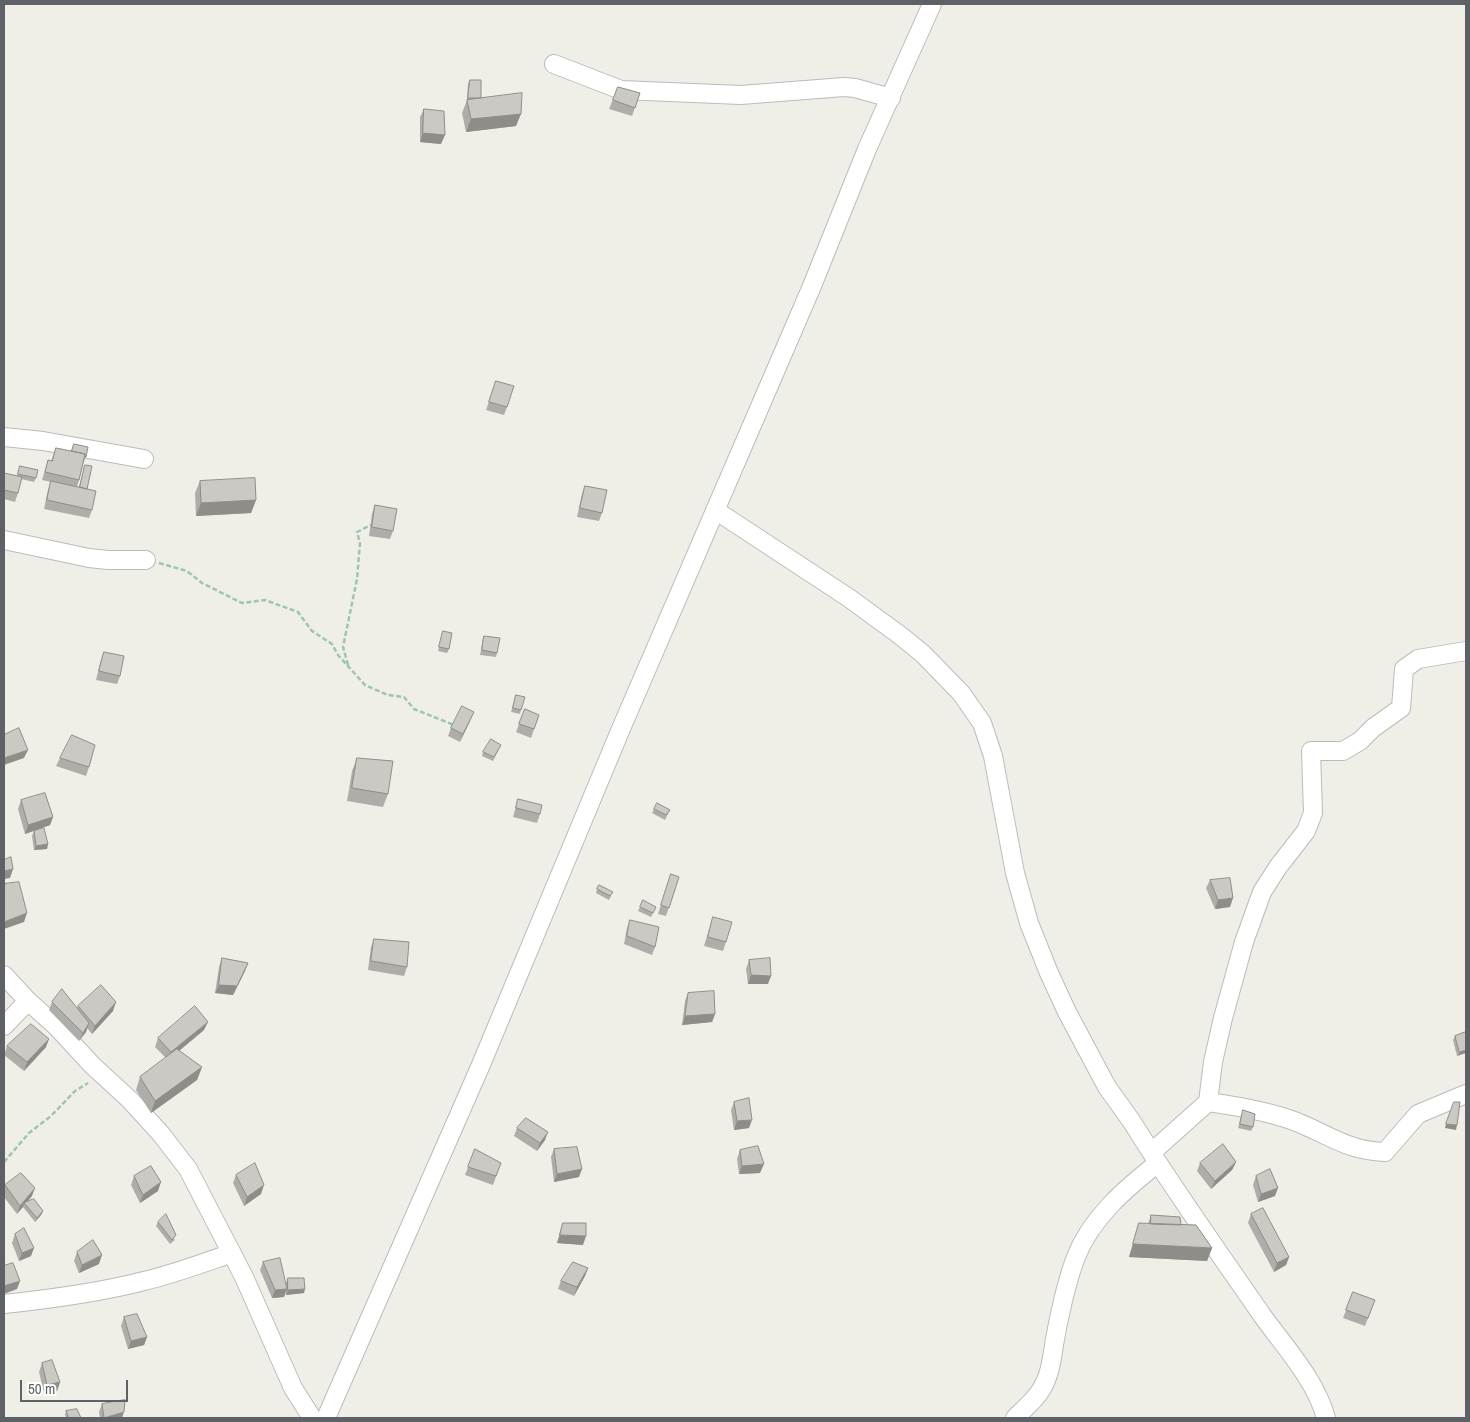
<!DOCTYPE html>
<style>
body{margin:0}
#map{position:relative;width:1470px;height:1422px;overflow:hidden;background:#f0efe7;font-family:"Archivo Narrow",sans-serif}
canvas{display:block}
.frame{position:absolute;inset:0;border:5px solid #5e6166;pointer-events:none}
.scale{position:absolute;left:20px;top:1380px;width:108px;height:22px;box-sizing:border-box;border:2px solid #5e6166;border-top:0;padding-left:6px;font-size:15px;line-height:18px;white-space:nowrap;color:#5e6166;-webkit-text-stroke:4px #fff;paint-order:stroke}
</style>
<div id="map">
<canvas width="1470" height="1422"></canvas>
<div class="frame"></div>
<div class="scale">50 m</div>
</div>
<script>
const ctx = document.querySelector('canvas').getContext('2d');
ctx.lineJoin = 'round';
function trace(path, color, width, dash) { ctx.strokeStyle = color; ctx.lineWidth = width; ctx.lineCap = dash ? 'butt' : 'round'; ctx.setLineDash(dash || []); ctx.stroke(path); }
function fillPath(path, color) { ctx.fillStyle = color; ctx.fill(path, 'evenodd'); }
const path = new Path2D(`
 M159 563 187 571 202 583 242 603 265 600 298 612 312 631 332 644 338 655 365 685 388 695 404 697 414 709 454 725
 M348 665 343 647 357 579 360 543 357 532 371 525
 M4 1162 29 1133 51 1116 75 1091 88 1083`);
const minor = new Path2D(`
 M554 64 621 90 741 95 844 87 855 88 891 98
 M4 437 43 441 144 459
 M715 510 849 598 901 636 923 654 961 693 982 723 993 756 1015 873 1029 923 1049 973 1067 1012 1107 1087 1132 1122 1158 1163C1126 1188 1091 1218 1076 1257 1066 1283 1060 1312 1055 1339 1052 1356 1051 1374 1041 1390 1035 1400 1024 1409 1015 1418
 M4 540 89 558 108 560H146
 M4 975 28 1001 56 1026 92 1065 130 1100 161 1134 188 1169 244 1277 293 1388 312 1418
 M4 1026 28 1001
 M1208 1102C1237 1106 1267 1111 1294 1121 1328 1134 1347 1151 1385 1152L1418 1114 1466 1094
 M1152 1152 1208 1102 1213 1062 1223 1018 1244 942 1262 892 1278 867 1306 831 1313 813 1311 751H1343L1360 741 1373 728 1401 708 1404 669 1418 659 1466 651
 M1158 1163C1192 1215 1228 1266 1264 1318 1286 1348 1316 1381 1326 1418
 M4 1304C51 1299 98 1293 144 1281 174 1274 203 1263 232 1253
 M326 1418 480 1067 620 731 812 286 867 149 932 4`);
const wall = new Path2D(`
 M470 80 481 98 516 126 466 132 462 113 467 100 468 84Z
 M618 87 640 93 632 116 609 109Z
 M424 109 441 144 420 142V117Z
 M496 381 507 407 504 415 486 410Z
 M74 444 86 457 84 461 79 480 77 487H79L85 465 87 489 92 510 89 518 44 509 48 490 51 482 42 480 48 460 51 461 56 448 71 451Z
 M20 466 36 478 34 482 21 479 18 493 15 502 4 499V473L17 476Z
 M200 481 256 500 251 513 196 516 195 493Z
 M585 486 602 513 599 521 577 517 582 494Z
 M375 505 393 531 390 539 369 536 372 514Z
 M443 631 449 649 447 653 438 651Z
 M484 636 497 653 496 657 480 655 483 640Z
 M104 652 120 676 117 684 96 680 101 660Z
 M516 695 521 710 520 714 511 712Z
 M525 709 539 715 531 738 516 732Z
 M470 721 460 742 448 736 451 728Z
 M501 745 493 761 482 756 483 752Z
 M60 758 89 767 86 776 56 766Z
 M357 758 388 794 383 807 347 801 352 771Z
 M518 799 540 814 537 823 513 817Z
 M21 800 53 817 50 825 25 834 18 809Z
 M654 809 670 810 665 820 652 813Z
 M34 831 48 844 47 849 34 850 32 836Z
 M671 874 679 877 666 916 658 914Z
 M1210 880 1230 907 1215 909 1206 888Z
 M597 889 611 896 609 900 596 893Z
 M640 907H656L651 917 638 911Z
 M713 917 726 942 723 951 704 946Z
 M630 920 655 947 652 955 624 944 627 928Z
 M374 939 407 967 404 976 368 970 371 947Z
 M222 958 248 963 245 971 233 995 215 993 219 967Z
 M749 960 768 984H748L746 969Z
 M688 993 715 1014 712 1022 682 1025 685 1001Z
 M52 1002 77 1008 78 1006 113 1011 92 1034 87 1028 86 1032 79 1041 49 1010Z
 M204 1030 179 1051 202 1067 197 1080 151 1113 136 1090 140 1077 166 1058 155 1047 158 1038Z
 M1466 1032 1457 1056 1453 1040 1455 1036Z
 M7 1046 46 1047 24 1071 4 1055Z
 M734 1102 749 1128 734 1130 731 1110Z
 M1243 1110 1253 1127 1251 1131 1238 1128Z
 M517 1128 545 1140 537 1151 514 1136Z
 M475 1149 501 1163 493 1185 465 1175Z
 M554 1149 579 1177 554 1182 551 1157Z
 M740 1150 760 1173 739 1174 737 1159Z
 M1236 1162 1232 1170 1211 1189 1197 1171 1200 1163Z
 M236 1175 261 1194 244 1206 233 1183Z
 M134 1176 158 1191 140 1203 131 1185Z
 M1256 1176 1275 1196 1258 1202 1253 1185Z
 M5 1185 32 1196 28 1201 43 1211 41 1215 35 1222 23 1207 17 1214 4 1197V1188Z
 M1251 1214 1289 1257 1286 1265 1274 1272 1248 1223Z
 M1151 1215 1181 1225 1212 1248 1207 1261 1129 1257 1135 1236 1139 1223 1148 1224Z
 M158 1222 175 1240 170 1244 156 1226Z
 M563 1223 583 1245 557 1243 560 1231Z
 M15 1234 31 1256 19 1261 12 1243Z
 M77 1252 99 1264 79 1273 74 1261Z
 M263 1262 286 1287V1283L288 1278 304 1293 286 1295V1289L284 1297 272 1298 260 1270Z
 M588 1268 585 1276 574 1296 558 1289 561 1281Z
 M1353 1292 1375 1300 1365 1326 1343 1318Z
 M124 1317 147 1337 144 1345 128 1349 121 1326Z
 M42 1363 60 1382 57 1391 44 1393 39 1372Z
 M102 1404 122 1418H100L99 1412Z
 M66 1411 81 1418H66L65 1415Z`);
const shadedWall = new Path2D(`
 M521 114 516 126 466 132 471 119Z
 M423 133 445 135 441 144 420 142Z
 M256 500 251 513 196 516 201 503Z
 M474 712 470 721 460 742 463 734Z
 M28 750 24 758 4 765V758Z
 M53 817 50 825 25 834 28 825Z
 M48 844 47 849 34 850 36 846Z
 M13 869 10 878 4 879V871Z
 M1233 898 1230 907 1215 909 1218 900Z
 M27 913 24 922 4 929V922Z
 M248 963 245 971 233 995 215 993 219 985Z
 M751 975 771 976 768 984H748Z
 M116 1002 113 1011 92 1034 95 1026Z
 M715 1014 712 1022 682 1025 685 1016Z
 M208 1022 204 1030 168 1060 171 1052Z
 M89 1023 86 1032 79 1041 83 1033Z
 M49 1039 46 1047 24 1071 27 1062Z
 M1466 1050V1053L1457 1056 1459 1052Z
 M202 1067 197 1080 151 1113 155 1101Z
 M752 1120 749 1128 734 1130 737 1121Z
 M1446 1124 1457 1125 1456 1130 1445 1128Z
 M548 1132 545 1140 537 1151 540 1143Z
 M1236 1162 1232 1170 1211 1189 1215 1181Z
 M764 1164 760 1173 739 1174 742 1166Z
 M582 1169 579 1177 554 1182 557 1174Z
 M161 1182 158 1191 140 1203 143 1195Z
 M264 1185 261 1194 244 1206 247 1197Z
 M35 1188 32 1196 25 1204 24 1203 23 1207 17 1214 20 1206Z
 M1278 1188 1275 1196 1258 1202 1261 1194Z
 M43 1211 41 1215 35 1222 37 1218Z
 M560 1235 586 1236 583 1245 557 1243Z
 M1133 1244 1212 1248 1207 1261 1129 1257Z
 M34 1248 31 1256 19 1261 22 1253Z
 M102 1255 99 1264 79 1273 82 1265Z
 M1289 1257 1286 1265 1274 1272 1277 1263Z
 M588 1268 585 1276 574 1296 577 1287Z
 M20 1281 17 1289 4 1294V1286Z
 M287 1289 284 1297 272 1298 275 1290Z
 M305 1289 304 1293 286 1295 288 1290Z
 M147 1337 144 1345 128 1349 131 1341Z
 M60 1382 57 1391 44 1393 47 1385Z
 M124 1412 122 1418H104Z`);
const building = new Path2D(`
 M470 80H481V98H468Z
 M618 87 640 93 635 108 613 100Z
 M522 93 521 114 471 119 467 100Z
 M424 109 444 111 445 135 423 133Z
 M496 381 514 386 507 407 489 402Z
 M74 444 88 447 86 457 85 456V454L72 451Z
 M56 448 85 454 79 480 45 472 48 460 52 461Z
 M85 465 92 466 87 489 80 487Z
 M20 466 38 470 36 478 18 474Z
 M4 473 22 477 18 493 4 490Z
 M255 478 256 500 201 503 200 481Z
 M51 481 96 491 92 510 47 500Z
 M585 486 607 490 602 513 580 508Z
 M375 505 397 509 393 531 372 527Z
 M443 631 452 633 449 649 439 647Z
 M484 636 500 638 497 653 482 650Z
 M104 652 124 656 120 676 99 671Z
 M516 695 525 697 521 710 513 708Z
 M462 706 474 712 463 734 451 728Z
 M525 709 539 715 534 729 519 724Z
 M19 728 28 750 4 758V735Z
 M72 735 95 745 89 767 60 758Z
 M491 739 501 745 494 757 483 752Z
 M357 758 393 761 388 794 352 788Z
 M45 793 53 817 28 825 21 800Z
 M518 799 542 805 540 814 516 808Z
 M657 803 670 810 666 815 654 809Z
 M44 828 48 844 36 846 34 831Z
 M11 857 13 869 4 871V860Z
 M671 874 679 877 669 908 661 905Z
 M1230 878 1233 898 1218 900 1210 880Z
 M19 882 27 913 4 922V884Z
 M599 885 613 892 610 896 597 889Z
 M643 900 656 907 653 913 640 907Z
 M713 917 732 922 726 942 708 937Z
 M630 920 659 927 655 947 627 936Z
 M374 939 409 942 407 967 371 961Z
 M222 958 248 963 237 986 219 985Z
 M770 958 771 976 751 975 749 960Z
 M101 985 116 1002 95 1026 78 1006Z
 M62 989 89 1023 83 1033 52 1002Z
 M714 991 715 1014 685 1016 688 993Z
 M195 1006 208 1022 171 1052 158 1038Z
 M31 1024 49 1039 27 1062 7 1046Z
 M1466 1032V1050L1459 1052 1455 1036Z
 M177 1049 202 1067 155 1101 140 1077Z
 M749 1098 752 1120 737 1121 734 1102Z
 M1454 1102H1460L1457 1125 1446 1124Z
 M1243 1110 1255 1114 1253 1127 1240 1124Z
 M526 1118 548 1132 540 1143 517 1128Z
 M1223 1144 1236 1162 1215 1181 1200 1163Z
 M758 1146 764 1164 742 1166 740 1150Z
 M577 1147 582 1169 557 1174 554 1149Z
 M475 1149 501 1163 496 1176 468 1167Z
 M255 1163 264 1185 247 1197 236 1175Z
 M151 1166 161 1182 143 1195 134 1176Z
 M1270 1169 1278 1188 1261 1194 1256 1176Z
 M21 1173 35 1188 20 1206 5 1185Z
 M34 1199 43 1211 37 1218 24 1203Z
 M1263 1208 1289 1257 1277 1263 1251 1214Z
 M166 1214 176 1235 172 1240 158 1222Z
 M1151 1215 1180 1217 1181 1225 1151 1224Z
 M563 1223H586V1236L560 1235Z
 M1139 1223 1196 1225 1212 1248 1133 1244Z
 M24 1228 34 1248 22 1253 15 1234Z
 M93 1240 102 1255 82 1265 77 1252Z
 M280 1258 287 1289 275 1290 263 1262Z
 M573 1262 588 1268 577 1287 561 1281Z
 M13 1263 20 1281 4 1286V1266Z
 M288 1278H304L305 1289 288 1290Z
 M1353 1292 1375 1300 1368 1318 1346 1310Z
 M137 1314 147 1337 131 1341 124 1317Z
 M52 1360 60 1382 47 1385 42 1363Z
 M125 1400 124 1412 104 1418 102 1404Z
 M77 1409 81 1418H69L66 1411Z`);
trace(minor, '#b9bbbf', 20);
trace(path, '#9ec6ae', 2.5, [5, 2.5]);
trace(minor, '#fff', 18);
fillPath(wall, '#afada9');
fillPath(shadedWall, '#8e8d89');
fillPath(building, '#cbc9c4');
trace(building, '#8e8d89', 1);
</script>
